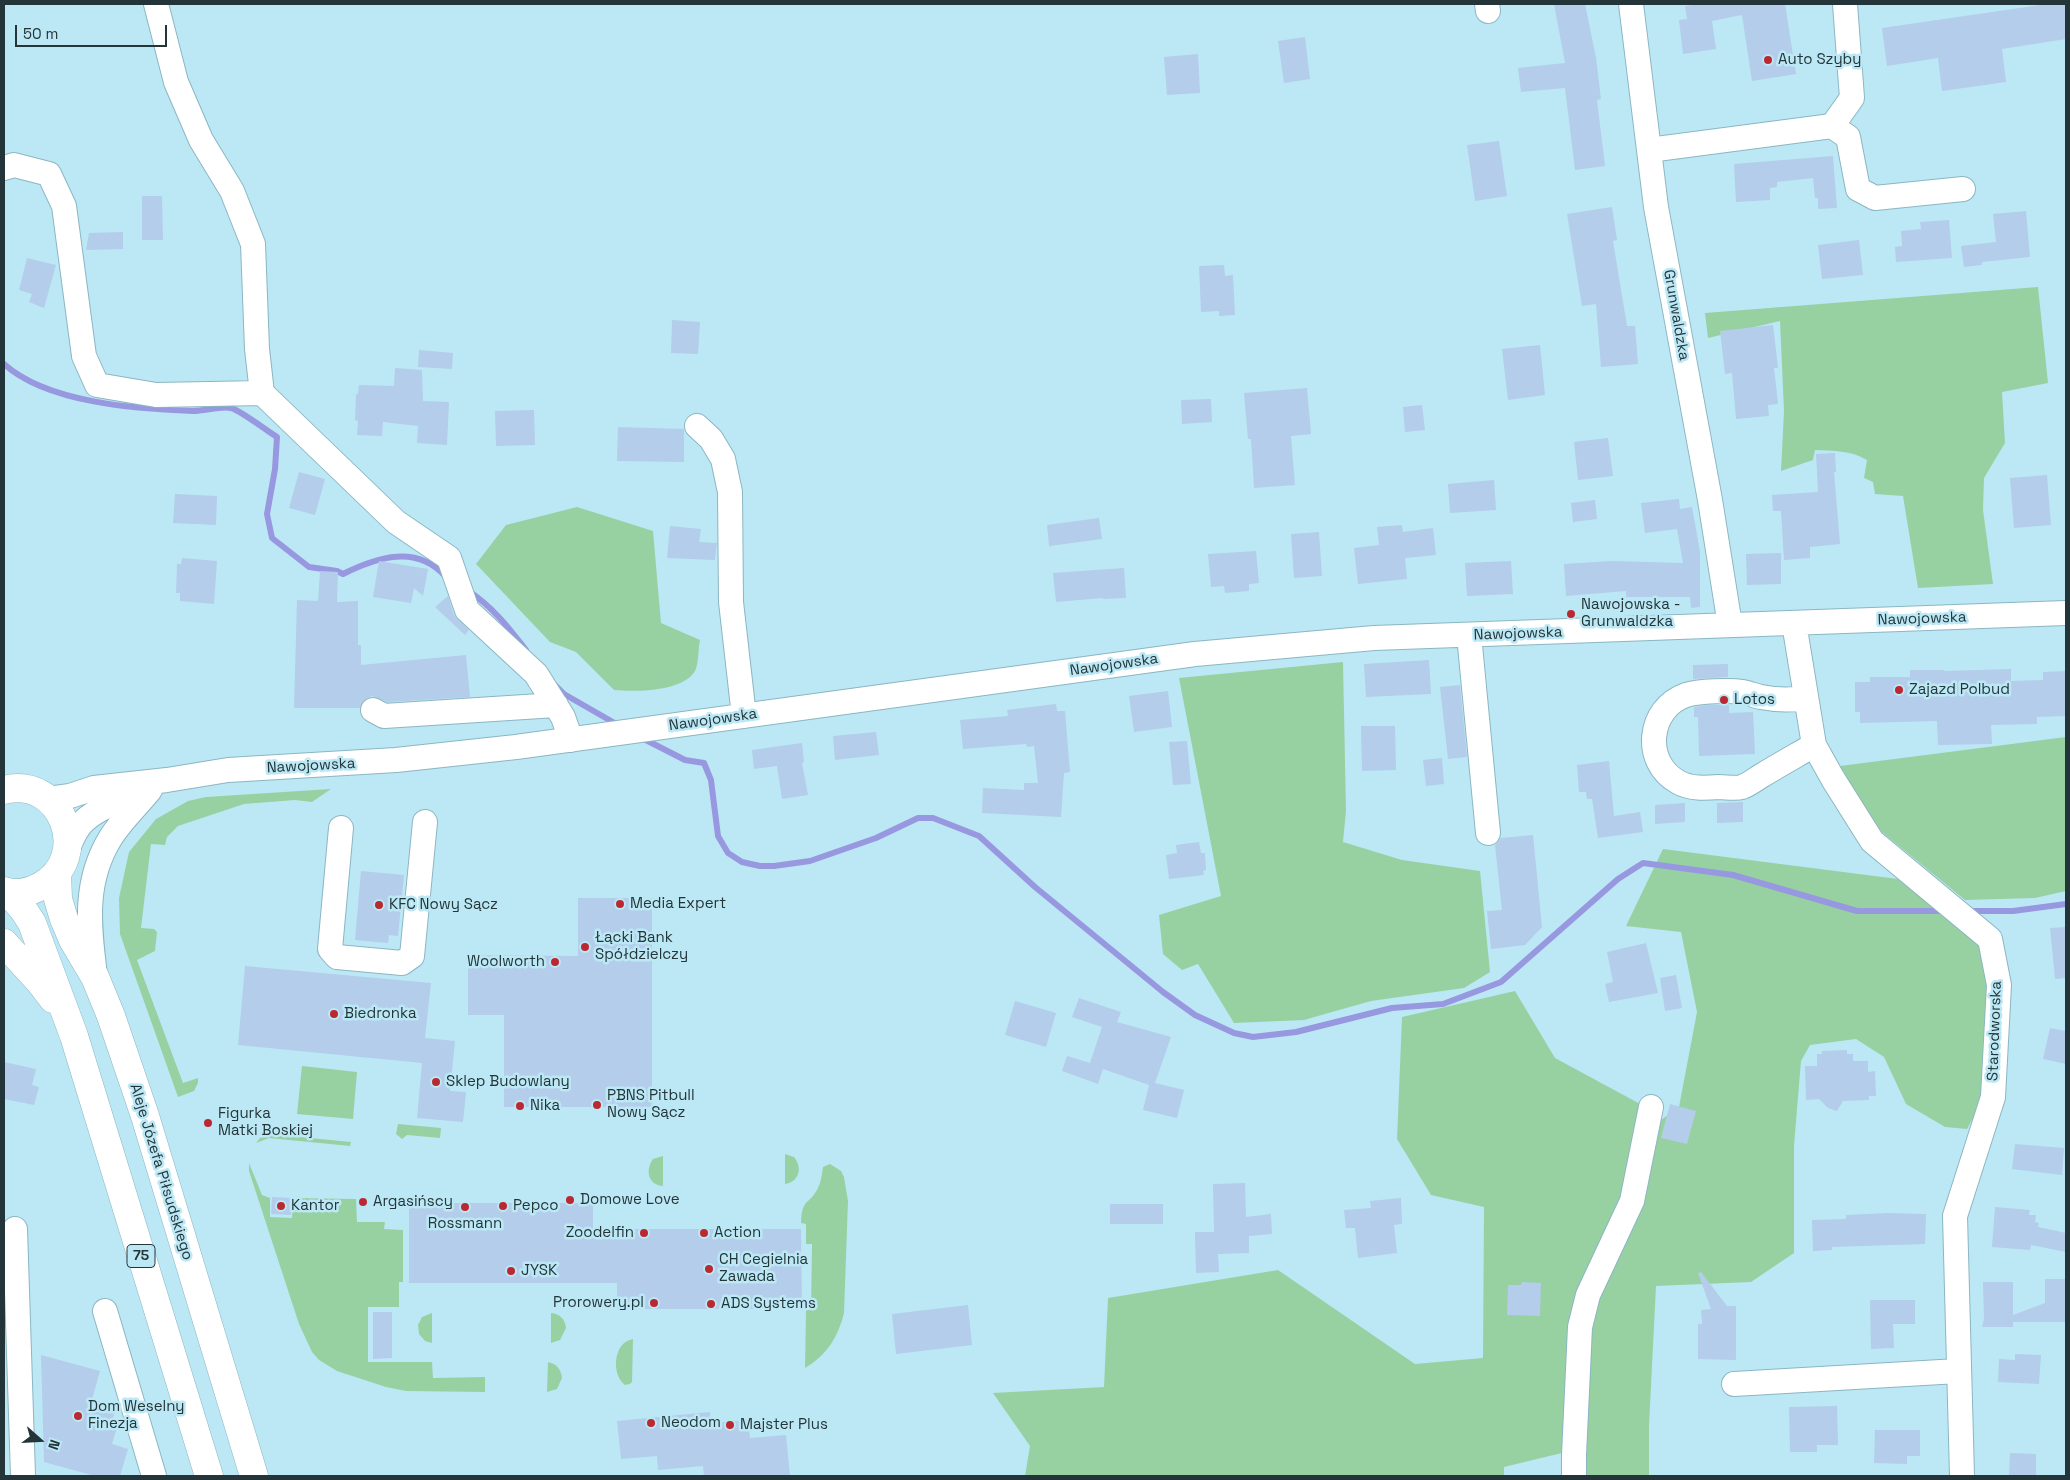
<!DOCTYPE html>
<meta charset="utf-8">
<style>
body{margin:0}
#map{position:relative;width:2070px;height:1480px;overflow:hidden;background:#bce8f5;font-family:"Space Grotesk",sans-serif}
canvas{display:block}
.frame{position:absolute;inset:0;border:5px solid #233539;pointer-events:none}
.north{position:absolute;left:15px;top:1415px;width:50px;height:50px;-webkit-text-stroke:4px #bce8f5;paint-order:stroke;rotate:109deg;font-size:14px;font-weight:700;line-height:20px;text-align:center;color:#233539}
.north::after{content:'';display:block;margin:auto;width:18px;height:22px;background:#233539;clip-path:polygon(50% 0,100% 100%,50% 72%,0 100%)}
.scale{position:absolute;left:15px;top:25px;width:152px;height:22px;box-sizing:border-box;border:2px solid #233539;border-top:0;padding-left:6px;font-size:15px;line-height:18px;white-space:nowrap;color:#233539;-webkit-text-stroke:4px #bce8f5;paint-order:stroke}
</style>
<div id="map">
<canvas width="2070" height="1480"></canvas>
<div class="frame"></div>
<div class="north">N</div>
<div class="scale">50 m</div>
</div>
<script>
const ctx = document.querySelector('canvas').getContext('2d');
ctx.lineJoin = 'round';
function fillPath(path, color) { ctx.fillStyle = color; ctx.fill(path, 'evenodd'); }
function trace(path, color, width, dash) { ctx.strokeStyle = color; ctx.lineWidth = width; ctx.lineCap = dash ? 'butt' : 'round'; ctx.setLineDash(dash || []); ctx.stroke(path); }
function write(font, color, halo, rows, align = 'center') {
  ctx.font = font + ' "Space Grotesk",sans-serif'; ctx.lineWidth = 5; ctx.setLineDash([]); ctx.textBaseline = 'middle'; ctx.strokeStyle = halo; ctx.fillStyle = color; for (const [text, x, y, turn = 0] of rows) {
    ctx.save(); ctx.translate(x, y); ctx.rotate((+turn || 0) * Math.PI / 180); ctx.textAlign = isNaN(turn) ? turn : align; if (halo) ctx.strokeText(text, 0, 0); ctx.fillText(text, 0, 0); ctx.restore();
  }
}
const green = new Path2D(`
 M2038 287 2048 383 2002 392 2005 443 1984 478 1983 510 1993 584 1918 588 1903 496 1875 494 1873 482 1864 478 1867 460C1850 450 1834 451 1815 450L1813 460 1781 471 1784 411 1780 321 1708 338 1705 313Z
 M577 507 653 531 661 623 700 640C698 648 699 663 695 671 683 692 634 692 614 690L576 652 550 642 476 564 506 525Z
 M1343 662 1346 811 1343 842 1402 860 1480 871 1490 972 1464 988 1371 1001 1304 1020 1234 1023 1198 964 1182 970 1163 954 1159 915 1221 896 1179 678Z
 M2066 737V891L2035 898 1965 900 1877 828 1840 766Z
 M331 789 312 802 295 800 244 804 178 826 167 837 165 845 151 844 141 928 154 929 157 932 155 951 137 960 183 1083 198 1078V1083L194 1091 178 1097 120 934 119 898 129 852 156 819 188 801 206 797Z
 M1663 849 1898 879 1983 946 1993 987 1988 1078 1979 1107 1967 1129 1945 1127 1906 1104 1884 1057 1856 1039 1810 1045 1801 1061 1794 1146V1253L1751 1282 1656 1286 1649 1426V1476H1582L1589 1319 1632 1222 1661 1120 1679 1107 1697 1012 1681 932 1626 926Z
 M1515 991 1555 1058 1642 1105 1634 1150 1612 1228 1586 1271 1571 1313 1566 1452 1504 1467V1476H1025L1030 1446 993 1393 1104 1387 1108 1298 1278 1270 1415 1364 1483 1358 1484 1207 1431 1195 1397 1139 1402 1017Z
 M302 1066 357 1072 353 1119 297 1114Z
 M398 1124 441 1128 440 1138 407 1135 402 1139 396 1134Z
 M269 1134 351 1142 350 1146 269 1138 256 1143 260 1138Z
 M785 1154 794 1157C803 1168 799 1182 785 1184Z
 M663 1156V1186C648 1185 645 1170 653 1159Z
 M249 1163 262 1195 270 1198V1217L292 1218 293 1198 356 1199 357 1222H385L384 1229 403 1230V1282H399V1307H368V1362H432L433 1378 485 1377V1392L406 1391 386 1387 337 1371 319 1360 312 1352 299 1324 249 1171Z
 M830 1164 841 1171 844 1177 848 1201 844 1313C838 1337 827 1355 805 1368L806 1310 811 1309 812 1244H806V1224L801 1223C802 1197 809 1206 818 1188 821 1182 822 1174 823 1167Z
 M432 1313V1343L425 1341 419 1334 418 1325 422 1317Z
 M551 1313C560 1314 565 1319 566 1328L560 1340 551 1343Z
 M633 1339 632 1382 630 1384 625 1385C611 1375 613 1342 633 1339Z
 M548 1362C557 1364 561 1369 562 1378L557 1389 547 1392Z`);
const stream = new Path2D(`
 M4 364C47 403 137 409 193 411 205 411 220 406 231 408 240 410 267 431 277 437L275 469 267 514 272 538 309 567 337 571 343 574C377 557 417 544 446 577
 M467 590C492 606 509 628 526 650
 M555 685 564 694 618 725
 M640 737 685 760 704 763 711 780 718 836 728 853 742 862 760 866H774L810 861 876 838 918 818H933L979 836 1035 887 1163 992 1195 1015 1234 1033 1253 1037 1296 1032 1392 1008 1443 1004 1501 982 1618 879 1643 863 1733 875 1857 911H1946
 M1968 911H2013L2066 904`);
const building = new Path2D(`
 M1554 4H1585L1596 58 1601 99 1597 100 1605 166 1575 170 1565 88 1521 92 1518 68 1565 63Z
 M1699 4H1785L1796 74 1752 81 1742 15 1712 21 1716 49 1683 54 1679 20 1687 19 1685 6Z
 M2047 4H2066V39L2002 49 2006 82 1942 91 1938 58 1887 66 1882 28Z
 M1305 37 1310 79 1284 83 1278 41Z
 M1198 54 1200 93 1167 95 1164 57Z
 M1499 141 1507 196 1475 201 1467 145Z
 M1833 156 1837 208 1818 209V198H1815L1813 178 1777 182V187L1770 188V200L1736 202 1734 164Z
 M142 196H162L163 240H142Z
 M1612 207 1617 240 1613 241 1627 326H1635L1638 364 1601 367 1596 304 1582 306 1567 214Z
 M2026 211 2030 257 1982 262V265L1964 267 1961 246 1996 242 1993 214Z
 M1949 220 1952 258 1896 262 1895 247 1902 246 1901 231 1921 229 1920 222Z
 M123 232V249L86 250 89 233Z
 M1859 240 1863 275 1822 279 1818 245Z
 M27 258 56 265 44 308 29 302 32 294 19 290Z
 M1224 265 1225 276 1233 275 1235 315 1219 316V311L1201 312 1199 266Z
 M672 320 700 322 698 354 671 353Z
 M1773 325 1778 368H1774L1778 404 1768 405 1769 416 1736 419 1732 373 1725 374 1720 331Z
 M1540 345 1545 395 1508 400 1502 349Z
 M419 350 453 353 452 369 418 367Z
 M395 368 422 370 423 401 449 402 447 445 417 443 418 426 383 422 382 436 357 435 358 421 355 420 356 394H358L359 385 394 386Z
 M1307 388 1311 434 1291 436 1295 485 1254 488 1251 439H1248L1244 393Z
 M1211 399 1212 422 1182 424 1181 400Z
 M1422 405 1425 430 1405 432 1403 407Z
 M534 410 535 445 496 446 495 411Z
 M618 427 684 429V462L617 461Z
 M1608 438 1613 476 1578 480 1574 442Z
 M1835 453 1836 472H1834L1840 544 1810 547V558L1784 560 1781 511H1773L1772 495 1818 492 1816 454Z
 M299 472 325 479 315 515 289 508Z
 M2047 475 2051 525 2014 528 2010 478Z
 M1494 480 1496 510 1450 513 1448 484Z
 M175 494 217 496 216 525 173 523Z
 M1679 499 1680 509 1692 507 1700 552V607L1691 608 1690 597H1626V591L1566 596 1564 564 1612 561 1683 563 1677 529 1645 533 1641 503Z
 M1595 500 1597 519 1573 522 1571 503Z
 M1099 518 1102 539 1049 546 1047 525Z
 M1402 525 1403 532 1433 528 1436 555 1405 558 1407 579 1358 584 1354 548 1379 545 1377 527Z
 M670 526 701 529 699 542 717 543 715 560 667 558Z
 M1319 532 1322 576 1294 578 1291 534Z
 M1256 551 1259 583 1249 584V591L1225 593 1224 586 1211 587 1208 554Z
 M1781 553V584L1747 585 1746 554Z
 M182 558 217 561 214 604 180 601V593H176L177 564H181Z
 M379 561 428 569 423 596 414 588 411 603 373 597Z
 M1511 561 1513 594 1467 596 1465 563Z
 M1124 568 1126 598 1103 599V598L1056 602 1053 573Z
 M320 571 338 572 337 602 358 601V645H361V665L466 655 470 697 387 702 372 696 365 699 360 708H294L297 600 318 601Z
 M448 596 454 615 469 630 465 635 435 607Z
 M1429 660 1431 694 1366 697 1364 664Z
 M1728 664V677L1693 679V665Z
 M2011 669V681L2043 680V672L2066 671V716L2037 717V724L1991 725 1992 744 1938 745 1937 721 1860 723V712H1855V682H1870V677H1910V670H1944V671Z
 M1460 685 1467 757 1448 759 1440 687Z
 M1168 691 1172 727 1134 732 1129 696Z
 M1056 704 1057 711H1065L1070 772 1064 773 1061 817 982 813 983 788 1024 790V783H1038L1034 746 1027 747 1026 744 963 749 960 720 1008 716 1007 710Z
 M1707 705H1729V713L1753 712 1755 754 1699 756 1698 717H1694V707Z
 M1361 726H1395L1396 770 1362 771Z
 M876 732 879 755 835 760 833 736Z
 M1187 741 1191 784 1173 785 1169 742Z
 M802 743 804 762 802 763 808 795 782 799 777 766 754 769 752 750Z
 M1442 758 1444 784 1426 786 1423 760Z
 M1609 761 1614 816 1640 812 1643 832 1598 838 1592 799H1587L1586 792H1579L1577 765Z
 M1743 802V822L1717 823V803Z
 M1685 803V822L1655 824V805Z
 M1533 835 1542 927 1525 945 1491 949 1487 911 1502 910 1495 845 1501 838Z
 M1199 842 1201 853H1205L1206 870 1203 871 1204 875 1169 879 1166 855 1177 853 1176 845Z
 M361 871 404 875 398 936 389 935 388 943 355 940Z
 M578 898H652V1107H504V1015H468V955L578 956Z
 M2066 927V978L2055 979 2050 928Z
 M1646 943 1658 993 1609 1002 1605 984 1613 982 1607 952Z
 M245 966 431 983 425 1038 455 1041 450 1091 466 1092 463 1122 417 1118 422 1063 238 1045Z
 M1676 975 1682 1008 1665 1011 1660 978Z
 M1079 998 1121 1012 1117 1022 1171 1037 1155 1083 1184 1090 1177 1118 1143 1110 1149 1085 1103 1069 1098 1084 1062 1071 1067 1056 1090 1063 1102 1027 1072 1017Z
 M1015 1001 1056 1013 1046 1047 1005 1035Z
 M2050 1028 2066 1031V1064L2043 1059Z
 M1847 1050V1054H1853V1061H1868V1072L1875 1071 1876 1096H1869V1100L1843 1101 1837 1111 1828 1108 1819 1099 1806 1100 1805 1066H1817V1054H1822V1051Z
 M4 1062 36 1069 32 1085 39 1087 34 1105 4 1099Z
 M1670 1104 1696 1111 1687 1144 1661 1138Z
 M2015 1144 2064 1148 2062 1175 2012 1169Z
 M1245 1183 1246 1217 1271 1214 1272 1234 1249 1236V1253L1218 1254 1219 1272 1196 1273 1195 1232H1214L1213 1184Z
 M272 1197 292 1198 291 1215 271 1214Z
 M1401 1198 1402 1224 1394 1225 1397 1253 1358 1258 1355 1228H1346L1344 1210 1371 1208 1370 1201Z
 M409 1203H593V1229H801L802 1309H617V1283H409Z
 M1110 1204H1163V1224H1110Z
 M1995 1207 2030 1210 2029 1215H2036L2035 1222 2039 1223 2038 1227 2066 1233V1252L2031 1245 2030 1250 1992 1247Z
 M1887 1213 1926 1214 1925 1244 1832 1247V1250L1813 1251 1812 1220 1846 1219V1215Z
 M1701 1272 1727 1306H1736V1360L1698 1359V1324H1702L1701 1310 1711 1309 1698 1273Z
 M2045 1279H2065V1322H2013V1327H1982L1984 1319 1983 1282H2013V1315L2045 1303Z
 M1522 1282 1541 1283 1540 1316 1507 1315 1508 1285H1521Z
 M1870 1300H1915V1324H1893L1894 1348 1871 1349Z
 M968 1305 972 1345 896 1354 892 1314Z
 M373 1312H392V1358L373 1359Z
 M2015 1354 2041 1355 2039 1384 1998 1382 1999 1359 2015 1360Z
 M41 1355 100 1371 92 1400 116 1407 111 1425 117 1427 112 1444 128 1449 120 1476H95L44 1462Z
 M1837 1406 1838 1445H1817V1452H1790L1789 1407Z
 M710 1412 711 1423 748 1420 750 1438 786 1435 790 1476H704L703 1466 658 1470 657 1456 621 1459 617 1421Z
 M1875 1430H1920V1456H1907V1464L1874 1463Z
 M2010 1453 2036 1454V1476H2009Z`);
const minor = new Path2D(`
 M156 4 176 82 201 140 232 191 253 244 257 349 262 393
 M1487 4 1488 11
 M1631 4 1656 207 1710 500 1730 625
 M1832 126 1848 137 1858 189 1875 198 1963 189
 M1649 150 1832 126 1852 98 1845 4
 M4 168 14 165 49 174 64 206 84 356 97 385 156 395 262 393 396 522 449 558 467 610 536 674 563 717 571 740
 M697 426 711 439 723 459 730 492 731 602 744 716
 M1794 623 1814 745 1833 779 1872 841 1990 939 1999 985 1993 1097 1955 1216 1962 1476
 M1469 635 1488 833
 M1806 698C1792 700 1776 700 1761 697 1755 696 1749 693 1743 692 1730 690 1699 691 1686 695 1648 708 1642 762 1678 782 1690 789 1705 788 1719 787 1726 787 1735 789 1742 787 1748 785 1756 779 1761 776 1779 765 1797 755 1814 745
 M373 710 384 716 556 705
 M48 799 70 796 94 788 167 780 228 770 396 760 516 747 1195 654 1374 638 2066 613
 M341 828 330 949 337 957 402 963 412 956 425 822
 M68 848C72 839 76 828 84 821 101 805 127 799 148 791
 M95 975C89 926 83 882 111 837 122 820 137 806 150 790
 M15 1229 23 1476
 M105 1311 154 1476
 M1734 1384 1958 1371
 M1574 1476V1455L1580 1327 1588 1295 1632 1201 1651 1107`);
const major = new Path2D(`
 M4 790C62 775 93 857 41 886 30 892 16 895 4 891
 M57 873 58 899 64 919 73 940 95 977 111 1016 145 1116 254 1476
 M8 892 23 909 32 923 74 1036 209 1476
 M4 943 40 982 53 999`);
const markers = [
 [1768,60,5,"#ba2931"],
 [1571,614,5,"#ba2931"],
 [1899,690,5,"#ba2931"],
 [1724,700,5,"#ba2931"],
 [620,904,5,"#ba2931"],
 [379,905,5,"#ba2931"],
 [585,947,5,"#ba2931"],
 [555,962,5,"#ba2931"],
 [334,1014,5,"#ba2931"],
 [436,1082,5,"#ba2931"],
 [597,1105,5,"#ba2931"],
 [520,1106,5,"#ba2931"],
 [208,1123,5,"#ba2931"],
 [570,1200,5,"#ba2931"],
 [363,1202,5,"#ba2931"],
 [281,1206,5,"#ba2931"],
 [503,1206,5,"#ba2931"],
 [465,1207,5,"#ba2931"],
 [644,1233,5,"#ba2931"],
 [704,1233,5,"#ba2931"],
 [709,1269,5,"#ba2931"],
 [511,1271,5,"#ba2931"],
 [654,1303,5,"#ba2931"],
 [711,1304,5,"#ba2931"],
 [78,1416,5,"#ba2931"],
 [651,1423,5,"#ba2931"],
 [730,1425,5,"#ba2931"]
];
const shields = [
 [141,1256,28]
];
const shieldNames = [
 ["75",141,1256]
];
const poiNames = [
 ["Auto Szyby",1778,60],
 ["Nawojowska -",1581,605],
 ["Grunwaldzka",1581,622],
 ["Zajazd Polbud",1909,690],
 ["Lotos",1734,700],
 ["Media Expert",630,904],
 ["KFC Nowy Sącz",389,905],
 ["Łącki Bank",595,938],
 ["Spółdzielczy",595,955],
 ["Woolworth",545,962,"right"],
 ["Biedronka",344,1014],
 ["Sklep Budowlany",446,1082],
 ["PBNS Pitbull",607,1096],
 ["Nowy Sącz",607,1113],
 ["Nika",530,1106],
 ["Figurka",218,1114],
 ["Matki Boskiej",218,1131],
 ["Domowe Love",580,1200],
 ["Argasińscy",373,1202],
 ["Kantor",291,1206],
 ["Pepco",513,1206],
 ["Rossmann",465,1224,"center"],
 ["Zoodelfin",634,1233,"right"],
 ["Action",714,1233],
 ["CH Cegielnia",719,1260],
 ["Zawada",719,1277],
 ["JYSK",521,1271],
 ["Prorowery.pl",644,1303,"right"],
 ["ADS Systems",721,1304],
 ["Dom Weselny",88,1407],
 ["Finezja",88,1424],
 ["Neodom",661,1423],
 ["Majster Plus",740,1425]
];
const streetNames = [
 ["Grunwaldzka",1676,315,80],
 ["Nawojowska",1922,619,-2],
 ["Nawojowska",1518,634,-2],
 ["Nawojowska",1114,665,-8],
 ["Nawojowska",713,720,-8],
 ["Nawojowska",311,766,-3],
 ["Starodworska",1995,1031,-88],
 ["Aleje Józefa Piłsudskiego",161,1172,73]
];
fillPath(green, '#97d1a2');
trace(stream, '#9898e0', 6);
fillPath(building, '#b3cdea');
trace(minor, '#8bb6c2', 26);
trace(major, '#8bb6c2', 29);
trace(minor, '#fff', 24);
trace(major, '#fff', 28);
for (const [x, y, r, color] of markers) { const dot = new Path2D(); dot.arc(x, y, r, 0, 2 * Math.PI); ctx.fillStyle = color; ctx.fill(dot); trace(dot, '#bce8f5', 2); }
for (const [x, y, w] of shields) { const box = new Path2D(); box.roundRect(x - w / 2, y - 11.5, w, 23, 4); ctx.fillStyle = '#bce8f5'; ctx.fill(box); trace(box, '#233539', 1); }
write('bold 14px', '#233539', null, shieldNames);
write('15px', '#233539', '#bce8f5', poiNames, 'left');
write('15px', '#233539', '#bce8f5', streetNames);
</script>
